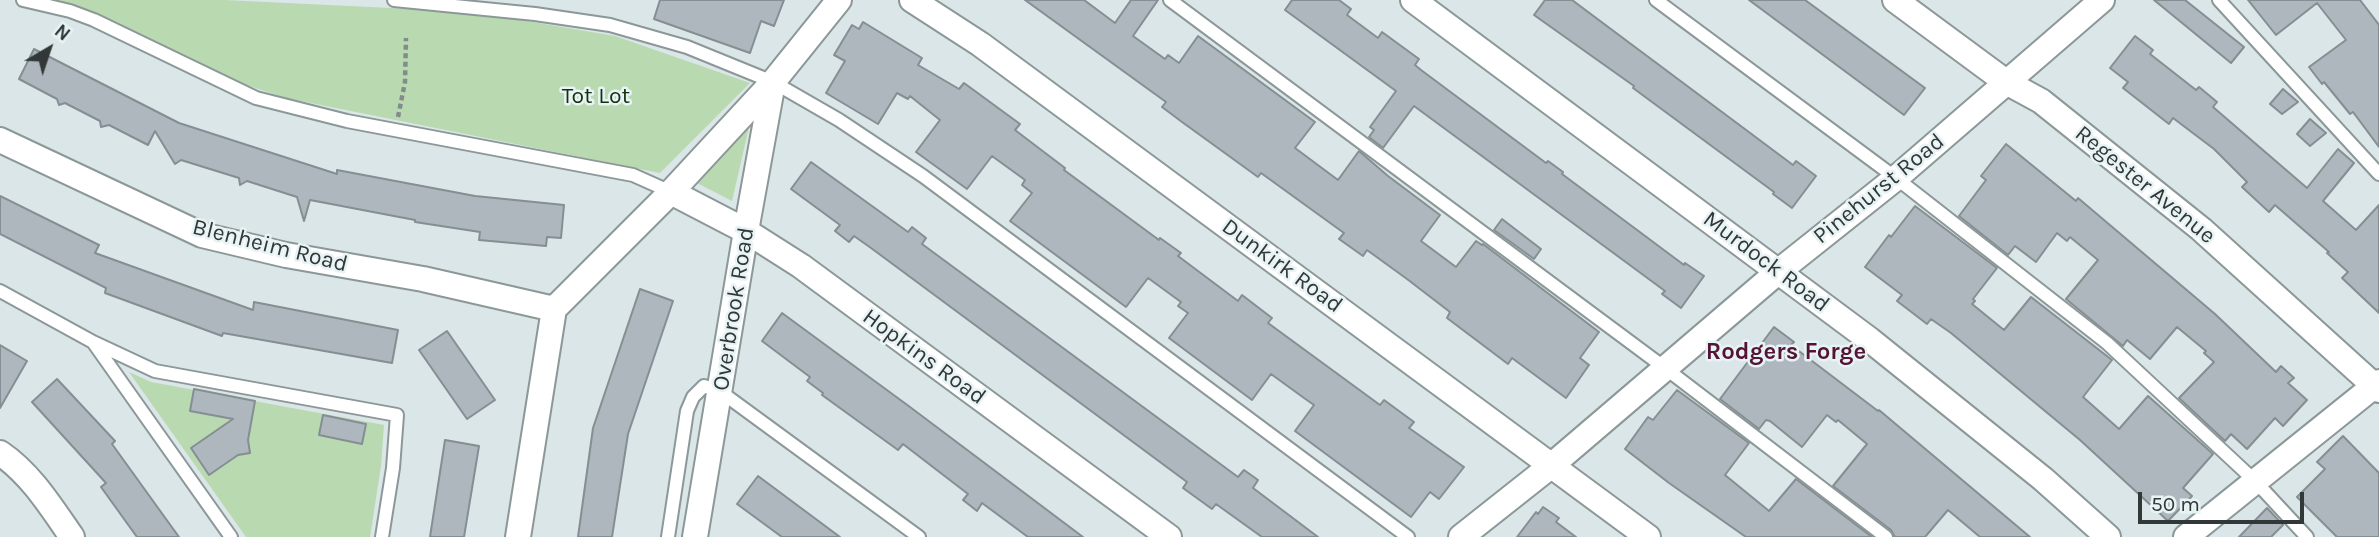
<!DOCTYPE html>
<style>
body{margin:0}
#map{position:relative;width:2379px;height:537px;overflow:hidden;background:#dae6e7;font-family:Karla,sans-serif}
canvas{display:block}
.north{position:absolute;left:14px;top:14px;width:70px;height:70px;-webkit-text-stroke:5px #e7f3f4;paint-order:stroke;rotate:39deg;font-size:19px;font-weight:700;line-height:28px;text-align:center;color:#323737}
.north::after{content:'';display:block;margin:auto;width:24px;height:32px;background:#323737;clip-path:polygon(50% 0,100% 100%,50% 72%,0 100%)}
.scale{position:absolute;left:2138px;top:492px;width:166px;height:32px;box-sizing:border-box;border:4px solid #323737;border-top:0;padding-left:9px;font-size:21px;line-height:24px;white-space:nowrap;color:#323737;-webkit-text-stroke:5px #e7f3f4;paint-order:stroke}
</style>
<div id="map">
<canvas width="2379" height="537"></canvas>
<div class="north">N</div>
<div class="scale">50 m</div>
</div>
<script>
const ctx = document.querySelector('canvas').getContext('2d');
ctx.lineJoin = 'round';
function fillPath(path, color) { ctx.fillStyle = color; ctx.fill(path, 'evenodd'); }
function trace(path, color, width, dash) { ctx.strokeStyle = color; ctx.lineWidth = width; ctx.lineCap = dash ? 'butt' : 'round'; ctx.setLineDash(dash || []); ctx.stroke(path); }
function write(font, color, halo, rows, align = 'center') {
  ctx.font = font + ' Karla,sans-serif'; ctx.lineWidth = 5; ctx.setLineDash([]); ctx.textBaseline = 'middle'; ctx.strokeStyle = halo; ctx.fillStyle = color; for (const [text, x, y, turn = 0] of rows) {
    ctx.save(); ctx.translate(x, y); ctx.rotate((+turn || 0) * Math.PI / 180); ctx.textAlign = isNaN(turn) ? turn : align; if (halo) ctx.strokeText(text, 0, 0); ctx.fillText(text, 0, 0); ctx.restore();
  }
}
const green = new Path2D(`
 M52 0H224L474 12 615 36 750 83 660 173 286 98 228 79 84 8Z
 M749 127 732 201 697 183Z
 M129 372 151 382 384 425 381 466 370 537H246Z`);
const building = new Path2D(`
 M660 0H784L774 26 761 21 750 53 654 19Z
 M1025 0H1084L1115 23 1131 0H1158L1133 36 1165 59 1168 55 1179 63 1198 36 1315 122 1295 148 1338 180 1359 151 1388 176 1440 215 1421 241 1456 267 1476 241 1482 245 1483 244 1599 332 1580 358 1589 365 1566 398 1512 358 1508 364 1447 318 1450 312 1407 279 1367 250 1363 256 1339 239 1344 233 1261 173 1258 177 1182 122 1162 107 1166 102Z
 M1292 0H1339L1351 9 1347 15 1378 38 1382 32 1419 59 1415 65 1421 70 1546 163 1548 161 1563 172 1562 174 1684 265 1685 263 1704 276 1681 308 1662 294 1665 291 1414 106 1383 148 1369 137 1374 130 1370 127 1396 91 1285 10Z
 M1545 0H1572L1793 165 1796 161 1816 176 1792 208 1773 194 1774 192 1633 88 1634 86 1534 15Z
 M1749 0H1805L1925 88 1904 115Z
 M2154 0H2185L2244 47 2231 63Z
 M2248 0H2360L2379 25V147L2353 112 2350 114 2324 82 2322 84 2309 67 2346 40 2317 3 2276 35Z
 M863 22 922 58 918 65 959 89 964 83 1020 124 1015 130 1065 168 1064 170 1159 240 1160 238 1181 253 1178 256 1238 301 1242 295 1272 318 1268 323 1380 405 1384 400 1414 422 1409 428 1464 467 1439 499 1430 492 1411 517 1295 431 1314 405 1304 398 1271 374 1252 400 1169 338 1188 313 1178 306 1181 302 1148 278 1126 307 1010 221 1032 193 1022 185 1025 180 992 156 967 189 916 152 940 120 910 96 908 99 897 93 878 124 826 93 845 61 834 55 852 25 859 29Z
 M2135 36 2153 50 2150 54 2196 90 2199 87 2217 102 2213 107 2307 188 2338 149 2354 163 2323 201 2356 230 2379 205V313L2342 278 2348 272 2327 253 2329 252 2275 205 2269 212 2242 187 2247 182 2214 149 2173 118 2169 124 2123 88 2128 82 2110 68Z
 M34 49 179 123 337 174V170L475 196 564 205 561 238 547 237 546 246 479 240 480 232 415 222V220L310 200 304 221 297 197 247 181 240 185 239 178 181 160 175 164 155 131 148 145 109 125 101 127 100 121 65 103 59 105 57 99 19 79Z
 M2283 89 2298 102 2282 114 2270 104Z
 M2310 119 2326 133 2310 146 2297 134Z
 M2006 144 2076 201 2078 198 2215 314 2276 372 2281 366 2294 378 2288 383 2307 400 2283 426 2275 418 2247 449 2231 434 2225 441 2179 398 2214 362 2204 353 2206 351 2177 327 2150 359 2127 340 2123 346 2066 299 2098 260 2070 237 2067 241 2057 233 2036 262 2015 246 2008 255 1959 216 1986 180 1981 176Z
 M811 162 908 232 912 227 926 238 922 244 1238 477 1244 470 1258 480 1253 488 1318 537H1262L1216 504 1212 509 1183 488 1187 482 871 248 854 236 849 242 835 231 840 225 791 189Z
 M0 196 99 245 95 253 253 310 254 302 398 330 392 363 223 333 222 336 105 293 106 288 0 234Z
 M1915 206 1997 268 1973 299 1975 301 1972 304 2004 330 2031 297 2112 360 2083 397 2119 429 2148 396 2213 454 2183 488 2192 496 2168 521 2080 440 1951 333 1931 319 1927 324 1897 301 1902 295 1865 267 1889 235 1891 237Z
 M1502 219 1541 249 1534 259 1494 230Z
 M640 289 673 301 628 434 612 537H578L593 428Z
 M782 313 910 407 1083 537H1028L982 503 977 511 963 500 968 494 903 444 898 450 822 395 823 393 807 381 810 377 762 341Z
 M1774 327 1794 342 1791 345 1878 411 1879 410 2030 537H1980L1948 510 1925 537H1895L1891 530 1833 486 1867 444 1838 420 1836 422 1827 415 1802 447 1770 421 1766 420 1759 429 1720 399Z
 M447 331 495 400 467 419 419 350Z
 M0 345 27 361 0 408Z
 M57 379 115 441 112 444 179 537H137L101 487 106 483 32 402Z
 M194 389 255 401 248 440 250 453 238 455 209 475 191 448 233 419 190 411Z
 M1677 390 1749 443 1725 475 1769 511 1796 479 1872 537H1746L1669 483 1625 449 1648 417 1653 420Z
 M323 415 366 424 362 444 319 435Z
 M2343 436 2379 473V537H2337L2297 497 2325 469 2317 462Z
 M445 440 479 446 464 537H430Z
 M758 476 840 537H782L737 504Z
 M1543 507 1559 518 1556 522 1576 537H1517L1536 512 1538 514Z
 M2267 508 2283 525 2271 537H2239Z`);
const path = new Path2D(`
 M398 117 405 82 406 38`);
const lane = new Path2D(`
 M23 0 70 11 94 20 256 98 347 121 633 175 671 192
 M394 0 535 14 610 25 687 47 773 82 839 120 923 176 1408 537
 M1170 0 1665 368 1886 537
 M1656 0 1896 178 2107 343 2255 481 2307 537
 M2219 0 2379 174
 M0 291 93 342
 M231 537 93 342 155 371 397 415 393 468 382 537
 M668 537 687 411 693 397 704 386 721 392 919 537`);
const street = new Path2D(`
 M912 0 980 44 1648 537
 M1413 0 1870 340 2043 479 2108 537
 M1895 0 2006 82 2041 101 2201 229 2379 390
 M0 140 202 235 286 255 423 279 554 309
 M671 192 746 231 801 266 1169 537
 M0 453C31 474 51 507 72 537
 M518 537 554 309 671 192 773 82 839 0
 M695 537 746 231 773 82
 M1461 537 1552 465 1779 271 1896 178 2102 0
 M2186 537 2379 382`);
const parkNames = [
 ["Tot Lot",596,96]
];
const streetNames = [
 ["Regester Avenue",2145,185,39],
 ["Pinehurst Road",1879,189,-39],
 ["Blenheim Road",270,246,14],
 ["Murdock Road",1766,262,37],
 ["Dunkirk Road",1282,266,36],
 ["Overbrook Road",734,309,-81],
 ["Hopkins Road",924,357,36]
];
const neighbourhoodNames = [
 ["Rodgers Forge",1786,352]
];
fillPath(green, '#b9d9b1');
fillPath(building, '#aeb7bd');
trace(building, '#858e93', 2);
trace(lane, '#8c9898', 16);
trace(street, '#8c9898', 28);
trace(path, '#838c8c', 4.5, [5, 3.5]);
trace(lane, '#fff', 12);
trace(street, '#fff', 24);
write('23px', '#13330a', '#e7f3f4', parkNames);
write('23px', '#323737', '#e7f3f4', streetNames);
write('bold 24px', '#541535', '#e7f3f4', neighbourhoodNames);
</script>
